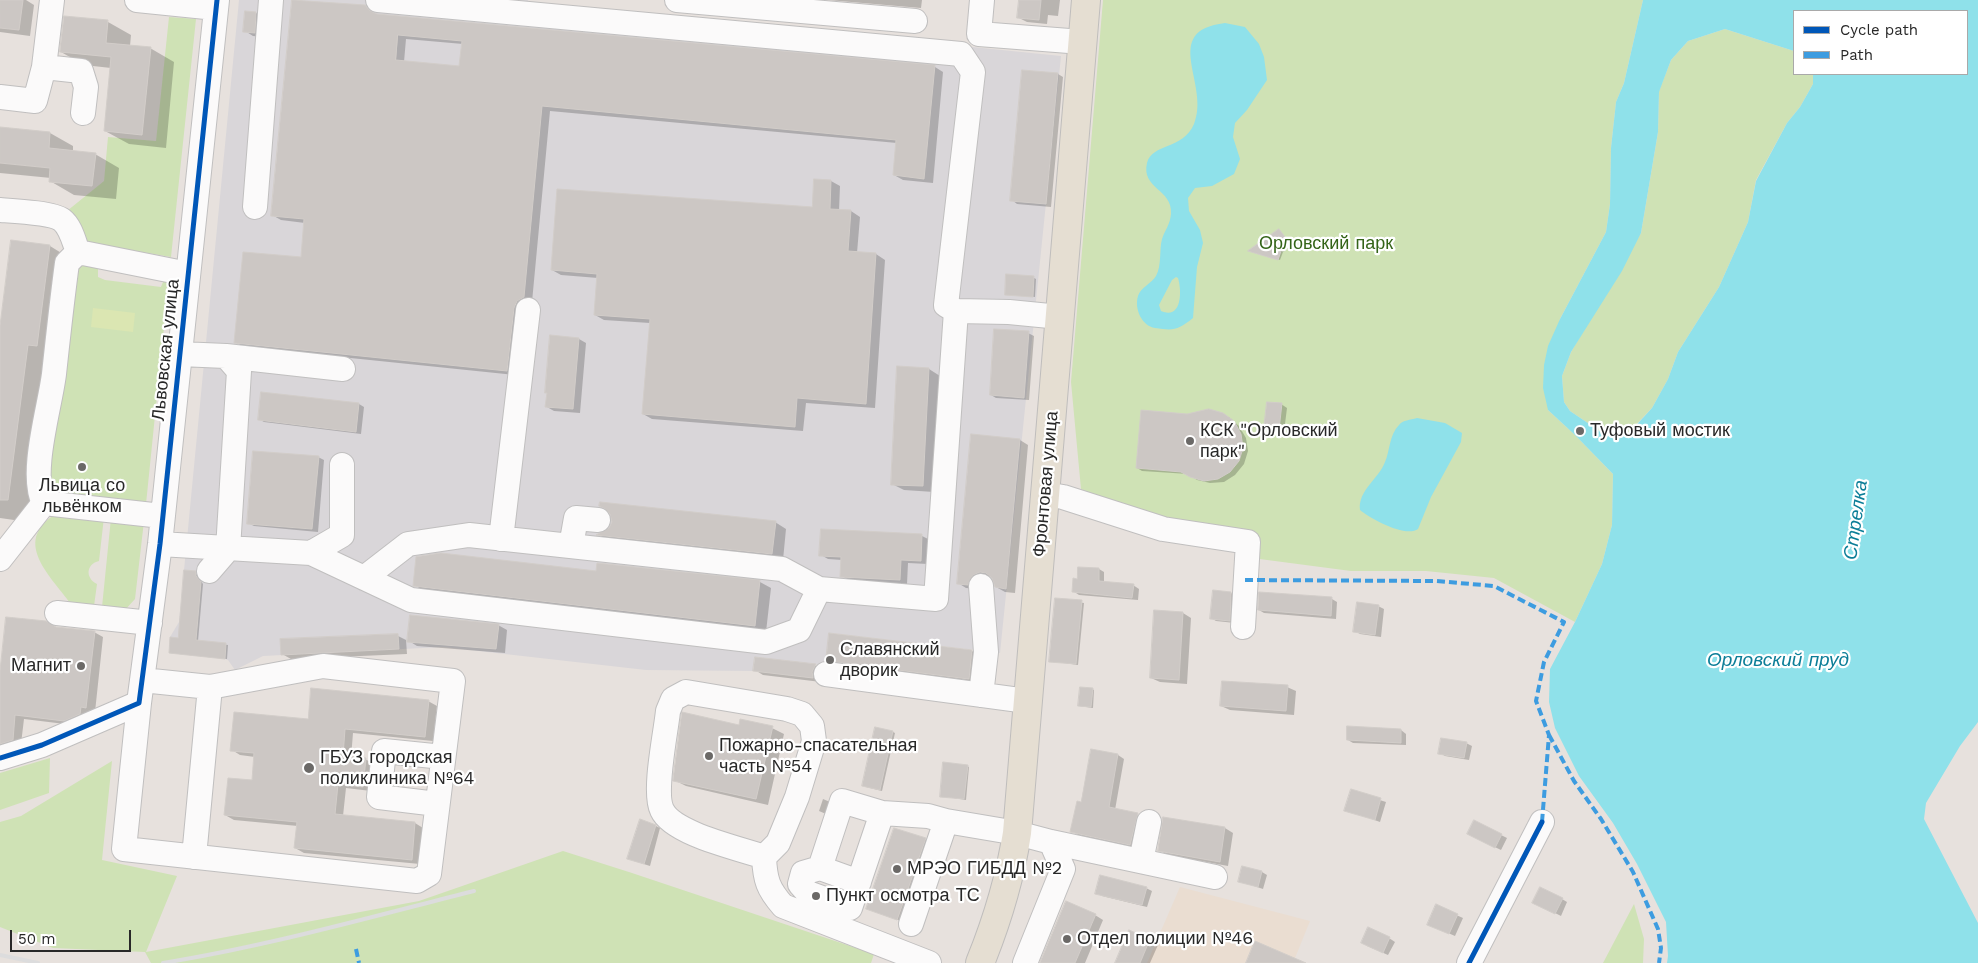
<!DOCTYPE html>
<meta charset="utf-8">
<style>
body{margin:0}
#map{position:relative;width:1978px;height:963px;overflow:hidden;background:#e7e1dd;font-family:"Work Sans",sans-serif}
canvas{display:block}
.legend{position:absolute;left:1793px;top:10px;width:175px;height:65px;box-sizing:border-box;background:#fff;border:1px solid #a9a9a9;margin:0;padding:6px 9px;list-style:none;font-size:15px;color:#282828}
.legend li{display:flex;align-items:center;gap:10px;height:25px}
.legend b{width:25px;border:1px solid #a9a9a9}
.scale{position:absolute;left:10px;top:930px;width:121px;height:22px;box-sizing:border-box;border:2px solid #282828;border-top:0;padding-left:6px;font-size:15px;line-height:18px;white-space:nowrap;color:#282828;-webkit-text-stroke:4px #fff;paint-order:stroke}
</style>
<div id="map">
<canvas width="1978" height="963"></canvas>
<ul class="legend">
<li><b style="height:6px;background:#0057b8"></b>Cycle path</li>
<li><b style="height:6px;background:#3d9ce0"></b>Path</li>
</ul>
<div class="scale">50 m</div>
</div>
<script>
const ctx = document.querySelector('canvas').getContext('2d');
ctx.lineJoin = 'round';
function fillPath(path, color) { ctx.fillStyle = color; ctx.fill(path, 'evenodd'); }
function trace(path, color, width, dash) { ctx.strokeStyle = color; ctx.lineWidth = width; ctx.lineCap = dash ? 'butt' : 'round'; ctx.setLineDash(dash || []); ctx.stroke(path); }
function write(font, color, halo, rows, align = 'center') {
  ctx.font = font + ' "Work Sans",sans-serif'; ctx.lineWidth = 4.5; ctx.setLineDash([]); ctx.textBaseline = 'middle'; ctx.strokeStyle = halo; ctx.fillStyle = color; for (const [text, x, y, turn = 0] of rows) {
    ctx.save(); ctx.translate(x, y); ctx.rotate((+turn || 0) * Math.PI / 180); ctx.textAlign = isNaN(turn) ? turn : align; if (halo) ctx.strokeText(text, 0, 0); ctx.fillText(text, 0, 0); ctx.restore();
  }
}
const industrial = new Path2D(`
 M239 0H528V2L1061 56 1000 653 830 633 826 662 820 665 755 657 753 671 646 670 443 647 263 656 235 670 228 660 225 659 169 653 170 637 179 622Z`);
const education = new Path2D(`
 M1180 887 1310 921 1293 963H1147Z`);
const green = new Path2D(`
 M1103 0H1643L1624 83 1616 102 1611 148 1610 204 1606 232 1560 319 1548 410 1575 435 1613 474 1612 525 1602 564 1575 622 1494 578 1426 571H1351L1252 558 1157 522 1081 489 1071 382Z
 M169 17 196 19 171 257 84 242 67 211 104 181 108 137 156 141Z
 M1725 29 1794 51V74H1813V84L1800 107 1787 123 1756 180 1748 222 1719 287 1678 352 1668 379 1652 408 1627 434 1607 436 1570 411 1564 402 1562 376 1571 352 1641 233 1658 132 1659 91 1671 60 1688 41Z
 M79 261 98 266V277L105 280 161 287 165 277 169 278 146 504 45 492Z
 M59 512 104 517 99 561C86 564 85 578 97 584L94 606 71 604C49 574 10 540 59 512Z
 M111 518 144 521 135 599 125 610 102 607Z
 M50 758 49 793 0 810V773Z
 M112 761 102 860 177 876 146 952 419 901 563 851 632 873 874 954 871 963H151L145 952 53 948 0 927V822L21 816Z
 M1634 904 1644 939 1643 963H1603Z`);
const pitch = new Path2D(`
 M93 308 135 313 133 332 91 327Z`);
const water = new Path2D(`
 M1643 0H1978V722L1960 746 1926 803 1924 819 1978 923V963H1667L1668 956 1666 922 1637 864 1613 823 1579 776 1555 728 1549 702 1550 669 1575 622 1602 564 1612 525 1613 474 1575 435 1548 410 1543 388 1544 365 1548 346 1560 319 1606 232 1610 204 1611 148 1616 102 1624 83ZM1794 11H1967V74H1813V84L1800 107 1787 123 1756 181 1748 222 1719 287 1678 352 1668 379 1652 408 1628 434 1607 436 1570 411 1564 402 1562 376 1571 352 1622 271 1641 233 1658 132 1659 92 1671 60 1688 41 1725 29 1794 51Z
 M1225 23 1245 27 1259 44 1264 57 1267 80 1247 110 1235 123 1233 137 1240 159 1234 174 1212 186 1195 188 1188 198 1189 211 1200 230 1203 243 1197 267 1193 318C1178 330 1174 331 1155 328 1142 326 1134 309 1138 296 1140 288 1152 283 1156 276 1162 265 1159 250 1162 239 1165 230 1170 225 1171 214 1173 189 1141 189 1147 163 1152 143 1183 150 1194 124 1211 84 1159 31 1225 23ZM1176 277 1178 278C1182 291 1182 320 1161 311L1159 305 1172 280Z
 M1417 418 1445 423 1462 433 1461 442 1431 497 1418 529C1406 538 1371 519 1360 510 1358 490 1378 480 1385 462 1390 451 1389 435 1399 425 1403 420 1410 420 1417 418Z`);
const shadow = new Path2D(`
 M0 0H26L34 5 30 36 0 32Z
 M293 0 365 7 377 15 935 67 943 72 933 183 903 180 894 175 897 143 550 111 532 302 515 375 244 347 235 342 302 259 305 223 281 220 272 215ZM406 39 463 44 461 68 404 62Z
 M828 0H922L921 8Z
 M1020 0H1060L1058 16 1048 15 1047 24 1027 22 1019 18Z
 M256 13 264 18 263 37 253 36 245 31Z
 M108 22 131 35 130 46 150 48 174 62 166 148 129 144 105 131 111 68 84 65 61 52Z
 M1058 74 1063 77 1051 207 1017 204 1012 200Z
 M0 128 50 133 73 146V152L95 154 119 168 116 199 74 195 50 181 51 178 0 173Z
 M831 181 840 186 839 211H851L860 217 857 253 876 254 885 260 875 408 806 403 803 431 652 419 643 414 650 323 604 320 595 315 598 278 561 275 552 270 813 209Z
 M1281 232 1291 246 1283 252 1280 260 1252 252Z
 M50 246 71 259 28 522 0 518V336Z
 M1034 278 1036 279 1035 297 1006 294Z
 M1028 333 1034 336 1029 400 996 398 991 395Z
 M579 339 586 343 580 413 554 411 547 407 548 393Z
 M929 369 940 376 934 492 904 490 892 484Z
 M262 393 359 404 364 407 361 434 264 422 259 419Z
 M1281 404 1287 408 1284 432 1271 431 1266 428Z
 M1229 417 1239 426 1246 438 1248 451 1244 464 1235 475 1224 482 1210 483 1197 480 1188 474 1142 471 1137 468Z
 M972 436 1020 440 1028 445 1015 593 1005 592 996 587 993 577 990 576 981 579 976 589 966 588 958 583Z
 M318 457 324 460 318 532 254 526 248 523Z
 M775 522 786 529 783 560 609 541 599 535Z
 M822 531 922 536 930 540 928 564 908 563 907 584 849 580 842 576V560L828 559 821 555Z
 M598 564 760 582 771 588 766 632 425 591 414 585 597 572Z
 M1099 569 1104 572V583L1133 585 1139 589 1138 600 1079 595 1073 591 1079 580Z
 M195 572 203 584 198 641 228 645 227 659 170 653 179 639Z
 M1231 593 1236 596 1235 623 1216 621 1211 618Z
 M1260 593 1332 599 1337 602 1336 619 1264 613 1259 610Z
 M1056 599 1084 603 1078 665 1050 661Z
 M1378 606 1384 609 1381 637 1360 634 1355 631Z
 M1183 613 1191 618 1187 684 1160 682 1151 678Z
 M498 625 507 630 505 653 417 646 409 641Z
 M56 628 94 632 103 637 95 712 89 711 88 718 73 725 24 719 21 744 0 748V681Z
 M398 636 406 640 407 654 291 659 282 654Z
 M972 651 977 654 974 681 833 663 827 660Z
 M756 658 816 666 824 670 821 682 763 675 755 670Z
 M1287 687 1296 691 1294 715 1230 710 1221 706Z
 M1092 689 1094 690 1093 708 1079 706Z
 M428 701 437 706 433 741 353 733 351 758 365 759 374 764 371 791 346 788 343 816 415 823 423 828 420 864 304 853 295 848 298 826 234 820 225 815 253 781 255 757 240 755 232 750 309 721Z
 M772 728 784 734 768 805 686 786 674 780Z
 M1401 730 1406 734V745L1353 743 1348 740Z
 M893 732 895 733 882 791 866 787 864 786Z
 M1466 743 1472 746 1469 760 1445 756 1440 753Z
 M1118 755 1124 759 1115 810 1137 815 1144 818 1137 848 1078 835 1072 831 1082 803Z
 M967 766 969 767 966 800 941 796Z
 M1351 791 1386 802 1380 822 1346 810Z
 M823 799 830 802 826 814 819 811Z
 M1475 822 1507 838 1501 850 1474 837Z
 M654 825 660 828 650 866 634 861Z
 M1225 828 1233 833 1228 866 1168 855 1159 850Z
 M925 839 931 842 903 922 867 908Z
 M1262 872 1267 875 1263 889 1239 881Z
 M1146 888 1152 891 1147 907 1102 896 1097 893Z
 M1562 899 1567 902 1561 916 1539 905Z
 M1436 906 1463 918 1455 936 1434 927Z
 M1095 915 1103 920 1085 963H1041Z
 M1130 932 1158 945 1150 963H1116Z
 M1389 938 1395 942 1388 955 1367 946Z`);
const building = new Path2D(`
 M0 0H23L19 30 0 28Z
 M292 0 365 5 370 11 377 14 935 65 924 179 893 175 896 140 542 106 524 297 517 301 514 308 507 371 234 343 243 252 301 257 304 219 271 216ZM398 35 462 41 459 66 396 60Z
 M1019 0H1041L1039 20 1017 18Z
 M245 11 256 12 255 33 243 32Z
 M64 16 108 20 106 43 151 47 142 135 104 131 111 57 60 52Z
 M1022 70 1058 73 1046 204 1010 201Z
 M0 127 50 132 49 148 96 153 92 186 49 182 50 168 0 163Z
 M814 179 831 180 830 209 851 210 848 251 876 253 866 404 797 398 795 427 642 414 650 319 594 315 597 274 551 270 557 189 812 207Z
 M1279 229 1290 244 1281 251 1278 260 1248 251Z
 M11 240 50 245 37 346 28 345 8 500H0V326Z
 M1006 274 1034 276 1033 297 1005 295Z
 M994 329 1029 331 1024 398 990 395Z
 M550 335 579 338 573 409 545 407 547 393H545Z
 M897 366 929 368 923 486 891 485Z
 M261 392 359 403 356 432 258 420Z
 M1267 402 1282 403 1279 430 1264 428Z
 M1209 409 1223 413 1234 421 1241 434 1243 448 1239 461 1230 472 1218 479 1204 481 1190 477 1181 472 1136 468 1141 410 1187 414Z
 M971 434 1020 439 1006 589 995 587 992 578 986 573 980 572 973 575 968 585 957 584Z
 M253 451 319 456 312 529 247 524Z
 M600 502 776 521 772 554 596 535 609 528 612 522 610 514 605 509 599 506Z
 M821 529 922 534 921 561 901 560 900 580 840 577 841 557 819 556Z
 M441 553 596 571 597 563 760 580 755 626 413 586 416 557Z
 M1078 567 1099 568V581L1134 584 1132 598 1072 592 1073 578 1077 579Z
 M184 570 196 571V576L201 582 196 640 226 643 225 659 169 653 170 637 178 638Z
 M1213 590 1231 592 1230 621 1210 619Z
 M1259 592 1332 597 1331 616 1258 610Z
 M1055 598 1082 600 1076 664 1049 662Z
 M1357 602 1379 605 1375 635 1353 632Z
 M1154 610 1183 612 1179 680 1150 678Z
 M410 615 499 624 496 649 407 642Z
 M6 617 46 621 56 627 95 631 86 708 81 707 80 714 64 721 15 715 13 740 0 744V671Z
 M829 633 972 650 969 679 826 661Z
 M398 634 399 649 281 655 280 639Z
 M755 657 816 664 812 672 813 678 753 671Z
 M1222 681 1288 685 1286 711 1220 706Z
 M1080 687 1093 688 1091 707 1078 706Z
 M311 688 429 700 425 737 345 729 343 756 366 758 363 787 338 784 335 814 415 822 412 860 294 848 297 822 224 815 228 778 252 780 254 753 230 751 234 712 308 719Z
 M682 712 739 725 740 719 773 726 756 799 673 781Z
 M1347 726 1401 729V743L1347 740Z
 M875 727 893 731 880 790 862 786Z
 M1441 738 1467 742 1464 758 1438 754Z
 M1091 749 1118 754 1109 807 1138 813 1130 845 1070 832 1077 801 1081 802Z
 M943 762 968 765 964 799 940 797Z
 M1351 789 1381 798 1375 820 1344 811Z
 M1163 817 1225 827 1220 862 1158 851Z
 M640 819 656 825 644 864 627 859Z
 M1474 820 1502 834 1495 848 1467 834Z
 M894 828 926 838 897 920 866 909Z
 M1242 866 1262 871 1258 887 1238 882Z
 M1100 875 1147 887 1142 905 1095 894Z
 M1540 887 1563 898 1555 914 1532 903Z
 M1066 901 1096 914 1075 963H1040Z
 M1436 904 1458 914 1449 934 1427 925Z
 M1368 927 1390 937 1383 953 1361 943Z
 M1129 930 1150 939 1140 963H1115Z
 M1255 941 1306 963H1246Z`);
const minor = new Path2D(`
 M137 0 216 8
 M378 0 961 54 973 72 946 305 956 311
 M677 0 915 21
 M982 0 979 34 1082 42
 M44 67 81 71 86 87 83 113
 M0 97 35 101 44 67 52 0
 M255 207 271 0
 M0 210C13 211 53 213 62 220 71 227 74 242 78 252
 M180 354 226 356 239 371 228 549 209 571
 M226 356 343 369
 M1045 494 1063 497 1163 529 1248 542 1243 627
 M162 516 44 503C29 474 50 407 54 374 58 337 62 300 67 263L78 252 188 274
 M501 539 528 310
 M160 544 311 553 342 535V465
 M571 546 576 518 598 520
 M311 553 411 600 766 642 799 630 819 589
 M0 559 44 503
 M364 578 408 544 469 535 782 569 819 589 936 599 956 311 1009 312 1060 317
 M57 613 150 623
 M826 674 1027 701
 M142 680 210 687 323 666 453 681 429 874 417 881 124 849 139 703 160 544 217 0
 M981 695 986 652 981 586
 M0 758 42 745 139 703
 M437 804 379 797 384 751 443 757
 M194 857 210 687
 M764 857C739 848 673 834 662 810 653 792 666 732 668 711L673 699 686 692 787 709 802 714 812 726 814 741 797 797 778 843 764 857C765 880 768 889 783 906L929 963
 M1141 861 1149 822
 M820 868 842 801 882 813 928 816 946 821 1017 833 1051 842 1215 877
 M859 882 820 868 803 873 800 884 808 893 850 908 882 813
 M911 924 946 821
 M1025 963 1063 869 1051 842
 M1469 963 1542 822`);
const major = new Path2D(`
 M980 963C997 921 1010 879 1017 833L1086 0`);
const rail = new Path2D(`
 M0 955 38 963
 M163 963C268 946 371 917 474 891`);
const quiet = new Path2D(`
 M1245 580 1436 581 1494 586 1564 622 1544 662 1536 701 1549 735 1542 822
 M1549 735 1574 781 1601 819 1633 872 1658 929 1661 948 1659 963
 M356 949 359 963`);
const cycleway = new Path2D(`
 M0 758 42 745 139 703 160 544 217 0
 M1469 963 1542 822`);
const markers = [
 [1580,431,5,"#6b6967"],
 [1190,441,5,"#6b6967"],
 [82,467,5,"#6b6967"],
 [830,660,5,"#6b6967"],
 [81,666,5,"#6b6967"],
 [709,756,5,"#6b6967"],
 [309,768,6,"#6b6967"],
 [897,869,5,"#6b6967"],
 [816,896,5,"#6b6967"],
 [1067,939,5,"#6b6967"]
];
const parkNames = [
 ["Орловский парк",1326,244]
];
const streetNames = [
 ["Львовская улица",166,350,-84],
 ["Фронтовая улица",1046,484,-85]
];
const poiNames = [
 ["КСК \"Орловский",1200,431],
 ["парк\"",1200,452],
 ["Туфовый мостик",1590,431],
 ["Львица со",82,486,"center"],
 ["львёнком",82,507,"center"],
 ["Славянский",840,650],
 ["дворик",840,671],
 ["Магнит",71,666,"right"],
 ["Пожарно-спасательная",719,746],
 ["часть №54",719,767],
 ["ГБУЗ городская",320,758],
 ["поликлиника №64",320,779],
 ["МРЭО ГИБДД №2",907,869],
 ["Пункт осмотра ТС",826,896],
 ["Отдел полиции №46",1077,939]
];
const waterNames = [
 ["Стрелка",1856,520,-82],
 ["Орловский пруд",1778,660]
];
fillPath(industrial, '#d9d6d9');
fillPath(education, '#eaddd1');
fillPath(green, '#cfe2b5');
fillPath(pitch, '#dbe6b2');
fillPath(water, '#8fe1ea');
fillPath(shadow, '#0003');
fillPath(building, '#ccc7c4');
trace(building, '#d2cdc9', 1);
trace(minor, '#c0bfbf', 26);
trace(major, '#bfbdbc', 30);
trace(minor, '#fbfafa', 24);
trace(major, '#e5ded2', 28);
trace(rail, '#dcdcdd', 4);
trace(quiet, '#3d9ce0', 4, [8, 4]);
trace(cycleway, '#0057b8', 5);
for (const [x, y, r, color] of markers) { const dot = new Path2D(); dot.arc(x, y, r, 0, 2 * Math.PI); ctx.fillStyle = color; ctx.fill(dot); trace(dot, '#fff', 2); }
write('18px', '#346418', '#fff', parkNames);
write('18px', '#282828', '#fff', streetNames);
write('18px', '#282828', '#fff', poiNames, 'left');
write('italic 19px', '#0c7e98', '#fff', waterNames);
</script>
